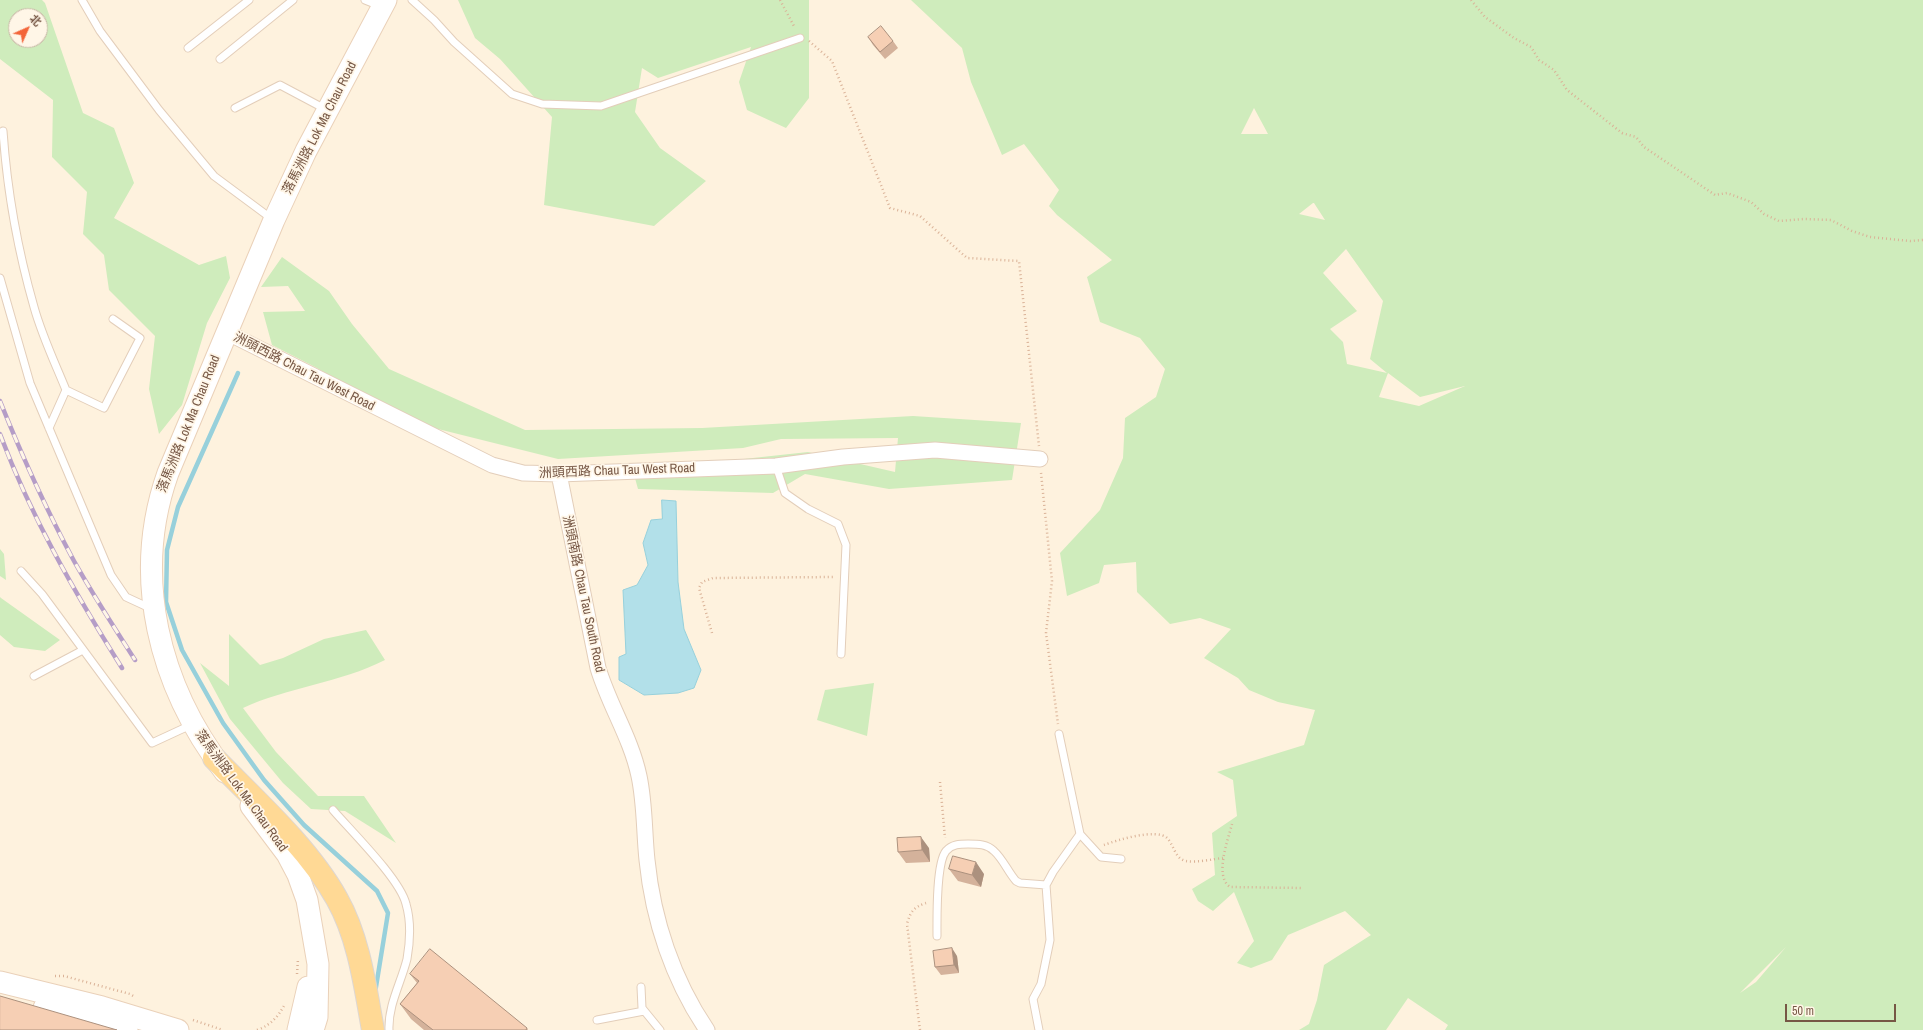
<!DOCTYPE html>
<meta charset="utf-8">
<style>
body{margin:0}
#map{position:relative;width:1923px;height:1030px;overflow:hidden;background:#fef2de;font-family:"Archivo Narrow","Noto Sans SC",sans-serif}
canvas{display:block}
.north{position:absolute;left:8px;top:8px;width:40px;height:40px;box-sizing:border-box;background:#fff6e7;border:1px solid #c8b6a6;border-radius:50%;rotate:45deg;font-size:11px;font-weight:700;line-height:16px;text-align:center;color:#765745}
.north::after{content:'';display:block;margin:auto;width:14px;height:18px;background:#f36539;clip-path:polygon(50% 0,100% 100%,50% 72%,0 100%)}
.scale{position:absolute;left:1785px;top:1004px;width:111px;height:18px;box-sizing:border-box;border:2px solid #765745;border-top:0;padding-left:5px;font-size:12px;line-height:14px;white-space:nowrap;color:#765745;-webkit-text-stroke:3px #fff6e7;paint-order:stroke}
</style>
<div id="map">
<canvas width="1923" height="1030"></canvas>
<div class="north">北</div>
<div class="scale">50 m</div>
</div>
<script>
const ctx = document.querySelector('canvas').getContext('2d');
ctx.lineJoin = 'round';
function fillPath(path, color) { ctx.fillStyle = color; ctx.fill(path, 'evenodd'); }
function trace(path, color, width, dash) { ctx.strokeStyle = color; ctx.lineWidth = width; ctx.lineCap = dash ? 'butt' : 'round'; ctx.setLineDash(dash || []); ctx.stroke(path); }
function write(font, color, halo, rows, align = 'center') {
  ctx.font = font + ' "Archivo Narrow","Noto Sans SC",sans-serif'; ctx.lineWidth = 3.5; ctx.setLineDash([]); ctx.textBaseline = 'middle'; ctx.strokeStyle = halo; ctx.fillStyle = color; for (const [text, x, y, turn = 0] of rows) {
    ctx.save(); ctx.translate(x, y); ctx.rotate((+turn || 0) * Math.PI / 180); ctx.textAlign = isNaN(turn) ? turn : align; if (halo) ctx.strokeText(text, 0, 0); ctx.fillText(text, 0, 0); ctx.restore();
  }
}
const green = new Path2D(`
 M0 0H42L45 3 83 113 114 128 134 183 114 218 199 265 226 256 230 278 207 323 182 405 159 434 149 389 155 336 109 290 104 255 83 234 87 192 52 157 53 100 0 59ZM16 16H40V40H16Z
 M458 0H809V98L786 128 747 110 739 82 751 47 658 78 642 68 635 112 660 148 706 181 654 226 544 205 552 117 500 59 475 38Z
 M911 0H1923V1030H1445L1448 1025 1408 998 1386 1030H1299L1309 1024 1317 1000 1324 965 1371 935 1345 911 1288 935 1272 960 1251 968 1237 963 1254 941 1234 892 1213 911 1198 901 1192 889 1215 875 1212 833 1237 816 1233 780 1217 772 1304 745 1315 710 1278 702 1249 690 1238 678 1204 658 1231 629 1200 618 1170 624 1137 592 1136 562 1104 565 1099 583 1067 596 1060 553 1100 510 1123 458 1125 418 1156 397 1165 369 1140 338 1100 322 1087 277 1112 260 1057 215 1049 206 1059 190 1024 144 1002 155 971 82 962 48ZM1254 108 1268 134H1241ZM1313 203H1314L1325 220 1299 214ZM1346 249 1383 301 1370 359 1387 373 1347 364 1343 342 1330 329 1357 311 1323 273ZM1388 373 1420 397 1465 386 1419 406 1379 397ZM1786 947 1756 982 1740 993Z
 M282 257 329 291 352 324 389 369 525 430 702 428 913 416 1021 423 1012 480 889 489 805 474 773 493 638 489 633 471 808 452 895 472 898 438 781 439 743 448 558 459 406 421 317 368 272 345 263 312 305 311 288 286 261 287Z
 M0 549 4 554 6 580 0 576Z
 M0 597 1 598 60 640 45 651 14 647 0 635Z
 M366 630 385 660C340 683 288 687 243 708L276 752 318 796H364L396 843 345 811 311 809 283 783 230 719 200 663 229 686V634L260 665 283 658 324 639Z
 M874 683 867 736 817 720 825 690Z`);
const water = new Path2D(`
 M662 500 676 501 678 582 684 629 701 670 694 688 678 693 644 695 619 680V657L626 654 623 590 637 585 648 565 643 543 651 520 662 519Z`);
const stream = new Path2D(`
 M238 373 178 507 167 550 166 602 182 650 223 723 264 780 304 825 377 891 388 913 375 993`);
const path = new Path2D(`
 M780 0 795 28
 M1471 0 1485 17 1514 38 1531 47 1539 60 1554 70 1567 90 1622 133 1636 137 1644 147 1715 195 1727 193 1751 202 1764 214 1779 221 1804 219 1831 220 1852 231 1870 237 1910 241 1923 240
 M809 41 832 61 890 208 920 216 967 258 1019 261 1039 446
 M1041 473 1052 581 1046 633 1058 724
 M712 633 699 588 702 582 713 578 834 577
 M940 782 945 838
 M1232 824C1228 840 1214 876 1230 887L1302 888
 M1104 845C1117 840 1157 828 1167 838 1174 845 1175 859 1186 861 1197 863 1213 859 1223 858
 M297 974 298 959
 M55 976H64L130 994 135 997
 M193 1020 223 1030
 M257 1030C271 1025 278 1017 285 1004
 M920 1030 907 924C910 912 914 907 926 903`);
const lane = new Path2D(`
 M82 0 100 31 159 110 214 176 272 219
 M365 0 380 6
 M412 0 434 20 454 42 512 94 542 104 601 106 800 38
 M188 48 249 0
 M220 59 293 0
 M235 108 280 85 327 110
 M3 131C7 189 18 251 34 307 42 336 55 363 66 390L49 428
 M0 278 30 383 111 575 126 597 152 609
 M66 390 104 408 140 338 113 319
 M776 466 785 493 808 509 838 524 846 545 841 654
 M21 571 42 594 152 743 193 724
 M34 676 83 650
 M333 810C351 831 400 879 406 904 411 921 410 942 407 959 401 983 388 1005 389 1030
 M1080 834 1101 857 1121 859
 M937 936C937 918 936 863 946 851 952 844 960 844 968 844 978 844 987 844 994 851 1003 859 1008 872 1016 881L1020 883 1046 885
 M641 987 642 1008 660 1030
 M597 1020 644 1011
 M1039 1030 1033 999 1041 984 1050 940 1046 885 1053 872 1080 834 1059 734`);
const street = new Path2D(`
 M226 332 492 465 523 473 559 474 776 466 843 457 935 450 1040 459
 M559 474 598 668C609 705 631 738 639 776 645 804 644 832 647 860 653 920 673 980 707 1030`);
const secondary = new Path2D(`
 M225 772C159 686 131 577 168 473L274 220 306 151 386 0
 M251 806 287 854 298 875 307 900 318 964 317 1017 313 1030
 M0 982 102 1007 178 1030
 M44 1008 127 1030
 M298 1030 308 987`);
const primary = new Path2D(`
 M214 758C255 800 308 847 337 899 359 938 365 986 373 1030`);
const rail = new Path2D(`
 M0 401C22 456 46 509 74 561 93 595 114 627 135 660
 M0 434C31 517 75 593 122 668`);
const wall = new Path2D(`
 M868 37 893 41 898 48 885 59 873 45Z
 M929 848 930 862 906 863 898 852Z
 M949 869 984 874 981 887 958 881Z
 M957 956 959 973 941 975 935 967Z
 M410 974 527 1028 528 1030H424L411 1019 400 1004 417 983Z`);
const shadedWall = new Path2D(`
 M921 837 929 848 930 862 922 850Z
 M976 862 984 874 981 887 972 875Z
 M952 948 957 956 959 973 954 965Z`);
const building = new Path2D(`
 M881 26 893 41 880 52 868 37Z
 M921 837 922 850 898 852 897 838Z
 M953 856 976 862 972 875 949 869Z
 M952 948 954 965 935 967 933 951Z
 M430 949 527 1028 526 1030H433L400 1004 419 981 410 974Z
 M0 996 117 1030H0Z`);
const streetNames = [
 ["落馬洲路 Lok Ma Chau Road",320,128,-63],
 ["洲頭西路 Chau Tau West Road",304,372,27],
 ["落馬洲路 Lok Ma Chau Road",189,424,-68],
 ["洲頭西路 Chau Tau West Road",617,471,-2],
 ["洲頭南路 Chau Tau South Road",583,594,78],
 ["落馬洲路 Lok Ma Chau Road",241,791,54]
];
fillPath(green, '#cfecbc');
fillPath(water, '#b2e0e9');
trace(water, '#97d0db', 1);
trace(stream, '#97d0db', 4.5);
trace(lane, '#e3ceba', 9);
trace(street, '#e3ceba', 17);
trace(secondary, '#ead1b9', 23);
trace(primary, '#ded7d2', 24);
trace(path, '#dab297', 2.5, [1, 3]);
trace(lane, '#fff', 7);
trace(street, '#fff', 15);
trace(secondary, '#fff', 21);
trace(primary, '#ffd995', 22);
trace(rail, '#b59dc7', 4.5);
trace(rail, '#fff6e7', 3, [9]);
fillPath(wall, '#d4b29b');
fillPath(shadedWall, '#ac917e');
fillPath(building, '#f6cfb4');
trace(building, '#ac917e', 1);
write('13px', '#765745', '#fff6e7', streetNames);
</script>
